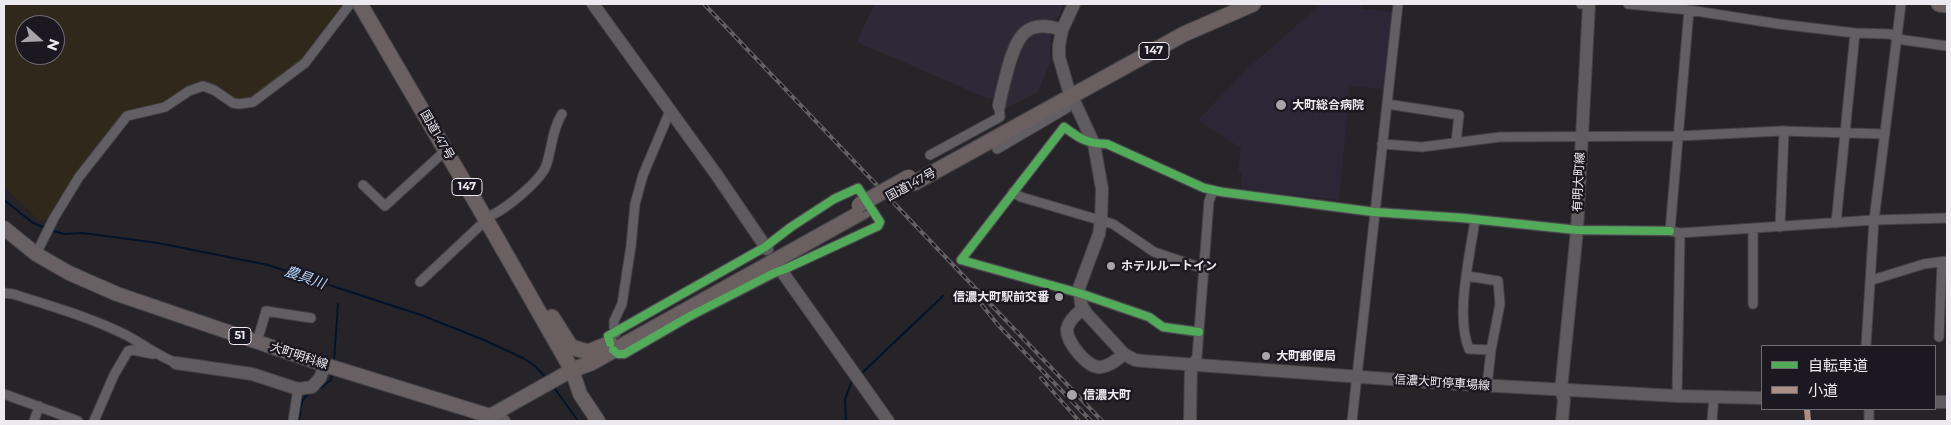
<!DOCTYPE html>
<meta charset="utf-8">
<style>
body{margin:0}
#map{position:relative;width:1951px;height:425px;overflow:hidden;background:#262429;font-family:Montserrat,"Noto Sans JP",sans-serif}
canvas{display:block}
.frame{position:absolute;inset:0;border:5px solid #eceaf0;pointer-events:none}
.legend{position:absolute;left:1761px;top:345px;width:175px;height:65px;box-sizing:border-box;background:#1c1821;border:1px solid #6f6c74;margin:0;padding:6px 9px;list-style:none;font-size:15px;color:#eceaf0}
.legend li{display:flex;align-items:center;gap:10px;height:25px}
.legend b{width:25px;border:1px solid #6f6c74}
.north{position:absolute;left:15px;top:15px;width:50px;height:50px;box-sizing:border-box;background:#1c1821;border:1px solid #6f6c74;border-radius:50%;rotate:110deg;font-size:14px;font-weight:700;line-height:20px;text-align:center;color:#eceaf0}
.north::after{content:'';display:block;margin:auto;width:18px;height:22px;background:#a7a5aa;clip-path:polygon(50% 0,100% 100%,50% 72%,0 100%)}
</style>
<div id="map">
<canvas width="1951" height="425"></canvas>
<div class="frame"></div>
<ul class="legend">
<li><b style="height:6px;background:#51ab58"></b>自転車道</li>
<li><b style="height:6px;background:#ac8f84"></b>小道</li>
</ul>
<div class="north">N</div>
</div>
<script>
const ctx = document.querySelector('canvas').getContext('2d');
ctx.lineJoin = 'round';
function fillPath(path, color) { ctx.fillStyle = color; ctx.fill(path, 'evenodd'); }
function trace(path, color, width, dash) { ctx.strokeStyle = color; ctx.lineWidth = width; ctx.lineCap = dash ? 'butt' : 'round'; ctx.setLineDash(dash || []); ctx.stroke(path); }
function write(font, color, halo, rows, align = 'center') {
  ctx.font = font + ' Montserrat,"Noto Sans JP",sans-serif'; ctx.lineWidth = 5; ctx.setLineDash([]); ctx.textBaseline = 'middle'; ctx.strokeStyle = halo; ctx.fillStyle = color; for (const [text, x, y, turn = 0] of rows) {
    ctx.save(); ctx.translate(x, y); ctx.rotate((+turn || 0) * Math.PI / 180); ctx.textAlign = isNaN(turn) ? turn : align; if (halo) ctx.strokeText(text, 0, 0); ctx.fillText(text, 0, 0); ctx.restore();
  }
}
const built = new Path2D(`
 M874 4H1064L1058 17 1054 21 1040 20 1017 33 1013 37 994 97 989 99 857 42Z
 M1036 32 1051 33 1050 63 1038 92 1005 109 1003 105 1018 52 1025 39Z`);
const industrial = new Path2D(`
 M4 4H343L298 65 261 94 247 101H235L210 83 204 82 194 83 159 104 127 112 76 173 49 218 44 221 39 220 4 187ZM25 25H55V55H25Z`);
const medical = new Path2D(`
 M1321 4H1362L1363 9 1394 12 1385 89 1350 86 1339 200 1241 189 1242 174 1238 173 1241 148 1198 120 1248 68Z`);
const stream = new Path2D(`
 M4 200 33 223 46 228
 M50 230 64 234 83 233 158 243 268 265 421 315 484 340 523 358 535 366 547 379
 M334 361 338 304
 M863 372 943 296
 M553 386 578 421
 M319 389 331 380 332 374
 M299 421C301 410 299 399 310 393
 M846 421 845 399 852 381`);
const street = new Path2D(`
 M1581 4H1583
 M1628 4 1689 10 1779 24 1855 33 1890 34 1904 40 1947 46
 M1689 10 1670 231 1680 233 1874 220 1947 218
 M1387 104 1459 115 1456 142
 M1382 144 1422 147 1500 137 1679 136 1781 131 1885 134
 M997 149 1067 108 1072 97
 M930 155 1000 117 999 106
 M363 185 385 206 446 150
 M1013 192 1021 197 1113 224 1154 252 1205 269
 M492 215C507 208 540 181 546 166 552 149 552 129 562 114
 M1475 220C1470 255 1455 316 1469 349L1491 350
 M1836 223 1855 33
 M1780 227 1784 131
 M36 254 54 218 79 177 127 116 165 107 189 91 203 86 214 90 233 103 239 104 253 102 305 63 350 4
 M1467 276 1498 281 1500 304 1491 350 1487 386
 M1872 280 1924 264 1947 261
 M420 282 486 220
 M4 293 13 294C50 306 90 317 126 335 143 344 158 356 176 363
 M1753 304V228
 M1199 332 1163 327 1149 317 1079 293 961 260 1064 127C1079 138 1087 144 1107 144L1204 188 1222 192 1374 212 1463 218 1577 230 1670 231
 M616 333 614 327V321L622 304 631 246 635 204 643 175 670 111
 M1939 337 1942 262
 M257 342 266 311 311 318
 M610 343 608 336 765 247 791 227 834 199 858 188 880 222 878 226 785 269 774 273 690 316 624 354H618L613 351
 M1866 346 1874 220 1901 4
 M1191 365 1197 357 1209 201 1213 191
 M4 394 78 421
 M1677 396 1680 233
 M34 421 39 406
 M94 421 114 375 128 351 133 350 153 354
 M293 421 298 389
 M1352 421 1398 4
 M1712 421 1714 396
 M1869 421V409`);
const secondary = new Path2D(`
 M593 4 716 174 767 249
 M1074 4 1062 30 1059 46V57L1068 88 1094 144 1102 189 1101 220 1099 234 1079 288 1081 304 1087 314 1124 354 1135 360 1144 361 1443 383 1677 396 1762 398
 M999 106C1001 93 1005 80 1008 68 1017 36 1026 18 1062 30
 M778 266 888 421
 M1083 309C1076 314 1069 320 1067 329 1066 342 1088 369 1101 367 1110 366 1118 359 1124 354
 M176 363 252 374 298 389 312 387 320 378 325 365
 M1935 402H1947
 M490 416 504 421
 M1190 421 1191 365
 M1562 421 1564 400 1561 390 1577 230 1589 4`);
const primary = new Path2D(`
 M4 228 36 254 69 273 117 294 325 365 490 416 572 370 580 394 598 421`);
const highway = new Path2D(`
 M360 4 495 235 572 370
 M1939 4 1947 5
 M914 183 1184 34 1253 4
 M552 317 571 347 588 352 610 343
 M572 370 591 363 864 211`);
const rail = new Path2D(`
 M704 4 1102 421
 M982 305 998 325 1091 421
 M1041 378 1079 421`);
const highwayBridge = new Path2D(`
 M859 205 909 177`);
const quiet = new Path2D(`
 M1807 409 1808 421`);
const cycleway = new Path2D(`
 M1199 332 1163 327 1149 317 1079 293 961 260 1064 127C1079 138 1087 144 1107 144L1204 188 1222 192 1374 212 1463 218 1577 230 1670 231
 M610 343 608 336 765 247 791 227 834 199 858 188 880 222 878 226 785 269 774 273 690 316 624 354H618L613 350`);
const markers = [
 [1281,105,6,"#a7a5aa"],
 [1111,266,5,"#a7a5aa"],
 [1059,297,5,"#a7a5aa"],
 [1266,356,5,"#a7a5aa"],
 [1072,395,6,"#a7a5aa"]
];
const shields = [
 [1154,51,30],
 [467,187,30],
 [240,336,22]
];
const shieldNames = [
 ["147",1154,51],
 ["147",467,187],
 ["51",240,336]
];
const poiNames = [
 ["大町総合病院",1292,105],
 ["ホテルルートイン",1121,266],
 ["信濃大町駅前交番",1049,297,"right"],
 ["大町郵便局",1276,356],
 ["信濃大町",1083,395]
];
const streetNames = [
 ["国道147号",437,135,60],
 ["有明大町線",1579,182,-87],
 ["国道147号",911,185,-29],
 ["大町明科線",299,356,18],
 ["信濃大町停車場線",1442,383,4]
];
const waterNames = [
 ["農具川",305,278,19]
];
fillPath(built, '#2e2936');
fillPath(industrial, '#30291b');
fillPath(medical, '#2b2736');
trace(stream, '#031329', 2);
trace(street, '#434246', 11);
trace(secondary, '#434246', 14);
trace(primary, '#434246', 16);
trace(highway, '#434246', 17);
trace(street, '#615f63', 9);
trace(secondary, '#605b5f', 12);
trace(primary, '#696064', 14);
trace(highway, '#6a5f61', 15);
trace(rail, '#626164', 4);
trace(rail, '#1c1821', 2, [5.5]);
trace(highwayBridge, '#434246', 17, []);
trace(highwayBridge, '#6a5f61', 15);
trace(quiet, '#ac8f84', 6, [12, 6]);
trace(cycleway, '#51ab58', 8);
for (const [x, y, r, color] of markers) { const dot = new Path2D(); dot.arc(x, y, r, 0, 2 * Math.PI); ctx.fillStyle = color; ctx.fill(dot); trace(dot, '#1c1821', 2); }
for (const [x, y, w] of shields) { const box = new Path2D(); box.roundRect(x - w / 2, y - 8.5, w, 17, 4); ctx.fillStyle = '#1c1821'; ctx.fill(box); trace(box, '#eceaf0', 1); }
write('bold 11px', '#eceaf0', null, shieldNames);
write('bold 12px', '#eceaf0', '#1c1821', poiNames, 'left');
write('12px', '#eceaf0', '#1c1821', streetNames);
write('italic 14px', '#b8d9fd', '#1c1821', waterNames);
</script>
